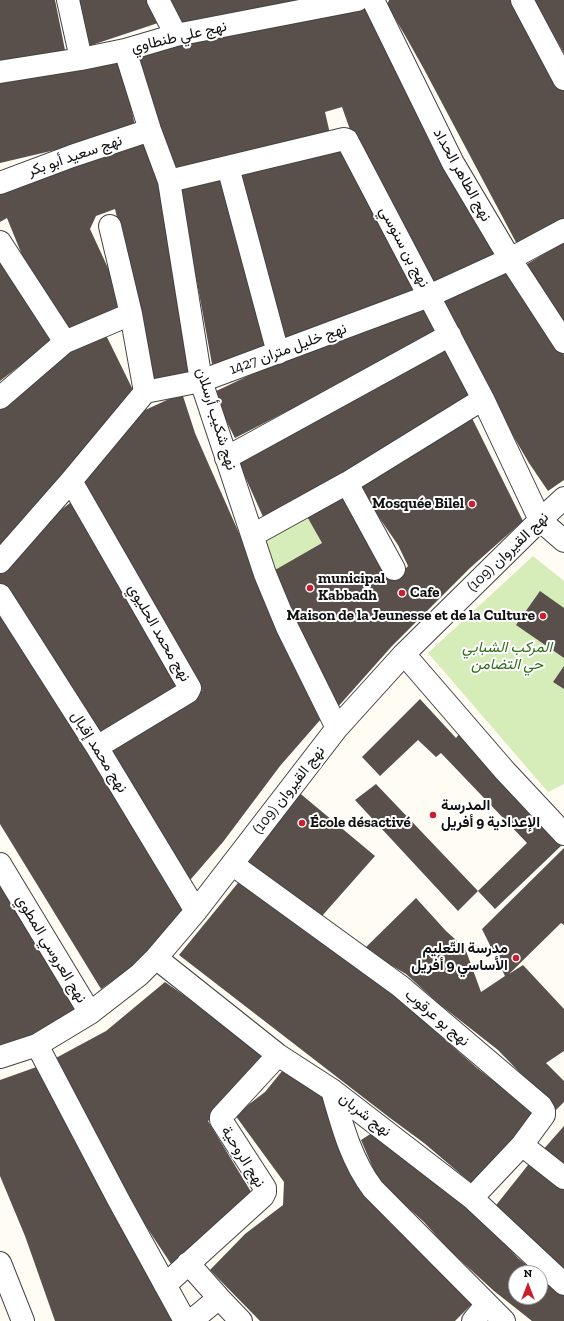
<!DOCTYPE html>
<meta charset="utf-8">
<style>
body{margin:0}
#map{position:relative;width:564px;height:1321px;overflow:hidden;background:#fffcf3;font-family:"Zilla Slab",serif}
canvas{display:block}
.north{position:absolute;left:508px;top:1265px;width:40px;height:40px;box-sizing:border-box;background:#fff;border:1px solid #9f9f9f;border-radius:50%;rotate:0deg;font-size:11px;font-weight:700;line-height:16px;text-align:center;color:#101010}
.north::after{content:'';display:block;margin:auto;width:14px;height:18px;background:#ca1e32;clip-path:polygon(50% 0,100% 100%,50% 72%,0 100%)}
</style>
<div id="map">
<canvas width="564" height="1321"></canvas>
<div class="north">N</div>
</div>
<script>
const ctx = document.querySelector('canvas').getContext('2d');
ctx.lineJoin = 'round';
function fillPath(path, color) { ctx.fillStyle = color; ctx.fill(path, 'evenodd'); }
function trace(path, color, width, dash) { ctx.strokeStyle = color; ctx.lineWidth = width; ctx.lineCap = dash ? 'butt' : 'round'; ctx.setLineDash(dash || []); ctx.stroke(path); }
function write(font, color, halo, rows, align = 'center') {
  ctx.font = font + ' "Zilla Slab",Vazirmatn,serif'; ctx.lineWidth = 4; ctx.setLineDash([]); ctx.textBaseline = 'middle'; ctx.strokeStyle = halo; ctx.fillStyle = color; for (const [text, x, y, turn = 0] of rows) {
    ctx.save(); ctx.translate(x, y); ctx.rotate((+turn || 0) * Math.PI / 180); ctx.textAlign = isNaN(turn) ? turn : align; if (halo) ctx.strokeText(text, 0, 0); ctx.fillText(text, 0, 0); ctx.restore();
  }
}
const green = new Path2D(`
 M305 513 322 543 268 574 257 540Z
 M533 556 564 581V784L548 792 428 653Z`);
const building = new Path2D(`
 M0 0H55L65 50 0 62Z
 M70 0H149L158 23 86 47Z
 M164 0H328L178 30Z
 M389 0H518L564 90V224L519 248 425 71 406 37 387 5Z
 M534 0H564V53L547 24Z
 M364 7 497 254 429 291 359 155 342 107 325 112 331 138 171 178 134 53Z
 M121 56 136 131 0 163V80Z
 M145 135 164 195 194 377 147 386 123 243 115 209 96 216 90 229 126 307 64 334 22 255 7 218 0 222V185Z
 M345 140 420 296 286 347 235 172Z
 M225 174 272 351 212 364 197 282 174 187Z
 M564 242V325L527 264Z
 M0 256 58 336 0 381Z
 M511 261 564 355V480L548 491 529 463 488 393 438 299Z
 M428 297 445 334 311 399 235 438 212 393 303 350Z
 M104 331 134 392 0 547V405L61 352Z
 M450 348 480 397 264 519 238 461Z
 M182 393 195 433 205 456 321 719 280 766 223 842 191 879 181 876 103 748 203 690 200 691 79 476 130 417Z
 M468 410 523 521 470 568 392 646 336 709 268 574 322 543 305 513 340 493 396 579 408 566 398 545 354 481Z
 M70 503 94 537 187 687 97 738 0 589V566L22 540Z
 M540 591 564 608V658L516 625Z
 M0 609 190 909 144 959 101 989 0 824Z
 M564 666V689L553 682Z
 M420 699 456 738 460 733 562 845 495 909 478 891 527 843 441 753 436 757 418 740 380 776 362 757Z
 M376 784 478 891 458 911 355 800Z
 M296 790 375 856 322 916 242 858Z
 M564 848V925L561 923 509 974 523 965 564 1009V1051L546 1063 564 1081V1102L556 1110 498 1050 438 1003 406 974 364 949 416 898 446 931 465 948 481 992 505 976 482 929Z
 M0 871 84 1013 0 1053Z
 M242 878 286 917 341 953 392 993 477 1068 534 1112 477 1188 424 1143 390 1118 179 955Z
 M165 982 226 1025 268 1059 228 1102 208 1121 253 1195 171 1264 140 1217 54 1059 106 1031Z
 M45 1064 176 1321H55L25 1236 0 1176V1080Z
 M287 1065 325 1093 353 1172 390 1223 443 1272 473 1303 455 1321H260L210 1270 245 1234 283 1205 284 1182 235 1115 265 1092Z
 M564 1126V1169L542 1151Z
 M375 1131 476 1213 518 1258 536 1273H516V1297H540V1276L564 1296V1321H532L494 1291 449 1250 424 1222 386 1188 376 1175 361 1140Z
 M532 1160 564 1186V1269L531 1242 493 1209Z`);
const minor = new Path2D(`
 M68 0 81 59
 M158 0 176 35
 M373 0 453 163 510 259 564 342
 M522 0 564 79
 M125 50 150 130 169 181 201 381 265 574 287 627 337 728
 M0 72 81 59 125 50 176 35 357 0
 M228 167 278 353
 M169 181 344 139 347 140 483 399 540 520 564 541
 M0 183 72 156 150 130
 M110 226 131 314 145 392
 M0 242 65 342
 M0 398 65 342 131 314
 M226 458 450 335
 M71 481 190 688 188 692 97 747
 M347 483 394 569
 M253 535 347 483 483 399
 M0 562 71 481 145 392 201 381 429 296 510 259 564 230
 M0 595 97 747 196 911
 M404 654 505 771 564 834
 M0 864 90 1013
 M232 864 400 986 541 1106 544 1111V1115L522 1145 472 1198
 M156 958 278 1055 332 1090 472 1198 564 1284
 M37 1045 118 1199 185 1321
 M0 1057 37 1045 90 1013 139 975 156 958 196 911 337 728 404 654 540 520 564 498
 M332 1090C342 1125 351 1160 373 1189L504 1321
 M522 1145 564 1178
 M0 1263 23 1321
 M188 1263 219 1298 241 1321
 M165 1285 263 1196 265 1192V1188L221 1120V1117L278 1055
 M191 1321 219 1298
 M473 1321 487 1304`);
const markers = [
 [472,504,4,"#ca1e32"],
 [310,588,4,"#ca1e32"],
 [402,593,4,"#ca1e32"],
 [543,616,4,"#ca1e32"],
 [433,815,4,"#ca1e32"],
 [302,823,4,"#ca1e32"],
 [516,958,4,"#ca1e32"]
];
const streetNames = [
 ["نهج علي طنطاوي",179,37,-13],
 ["نهج سعيد أبو بكر",75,156,-19],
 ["نهج الطاهر الحداد",462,175,61],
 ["نهج بن سنوسي",404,247,62],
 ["نهج خليل متران 1427",288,349,-20],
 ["نهج شكيب أرسلان",216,419,73],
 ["نهج القيروان (109)",508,552,-44],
 ["نهج محمد الحليوي",159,633,60],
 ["نهج محمد إقبال",99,752,58],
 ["نهج القيروان (109)",289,790,-52],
 ["نهج العروسي المطوي",51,949,59],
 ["نهج بو عرقوب",437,1018,40],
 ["نهج شربان",365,1115,38],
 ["نهج الروحية",243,1157,58]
];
const poiNames = [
 ["Mosquée Bilel",464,504,"right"],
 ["municipal",318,579],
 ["Kabbadh",318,596],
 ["Cafe",410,593],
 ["Maison de la Jeunesse et de la Culture",535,616,"right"],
 ["المدرسة",441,806],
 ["الإعدادية 9 أفريل",441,823],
 ["École désactivé",310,823],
 ["مدرسة التّعليم",508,949,"right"],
 ["الأساسي 9 أفريل",508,966,"right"]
];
const parkNames = [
 ["المركب الشبابي",507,648],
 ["حي التضامن",507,665]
];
fillPath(green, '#d7edb9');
fillPath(building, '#59504b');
trace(minor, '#434343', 24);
trace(minor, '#fff', 22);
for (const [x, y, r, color] of markers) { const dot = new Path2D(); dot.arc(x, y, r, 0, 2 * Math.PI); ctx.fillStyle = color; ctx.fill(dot); trace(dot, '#fff', 1.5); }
write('15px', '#101010', '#fff', streetNames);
write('bold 15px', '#101010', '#fff', poiNames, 'left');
write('italic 15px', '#326d1b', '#fff', parkNames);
</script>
